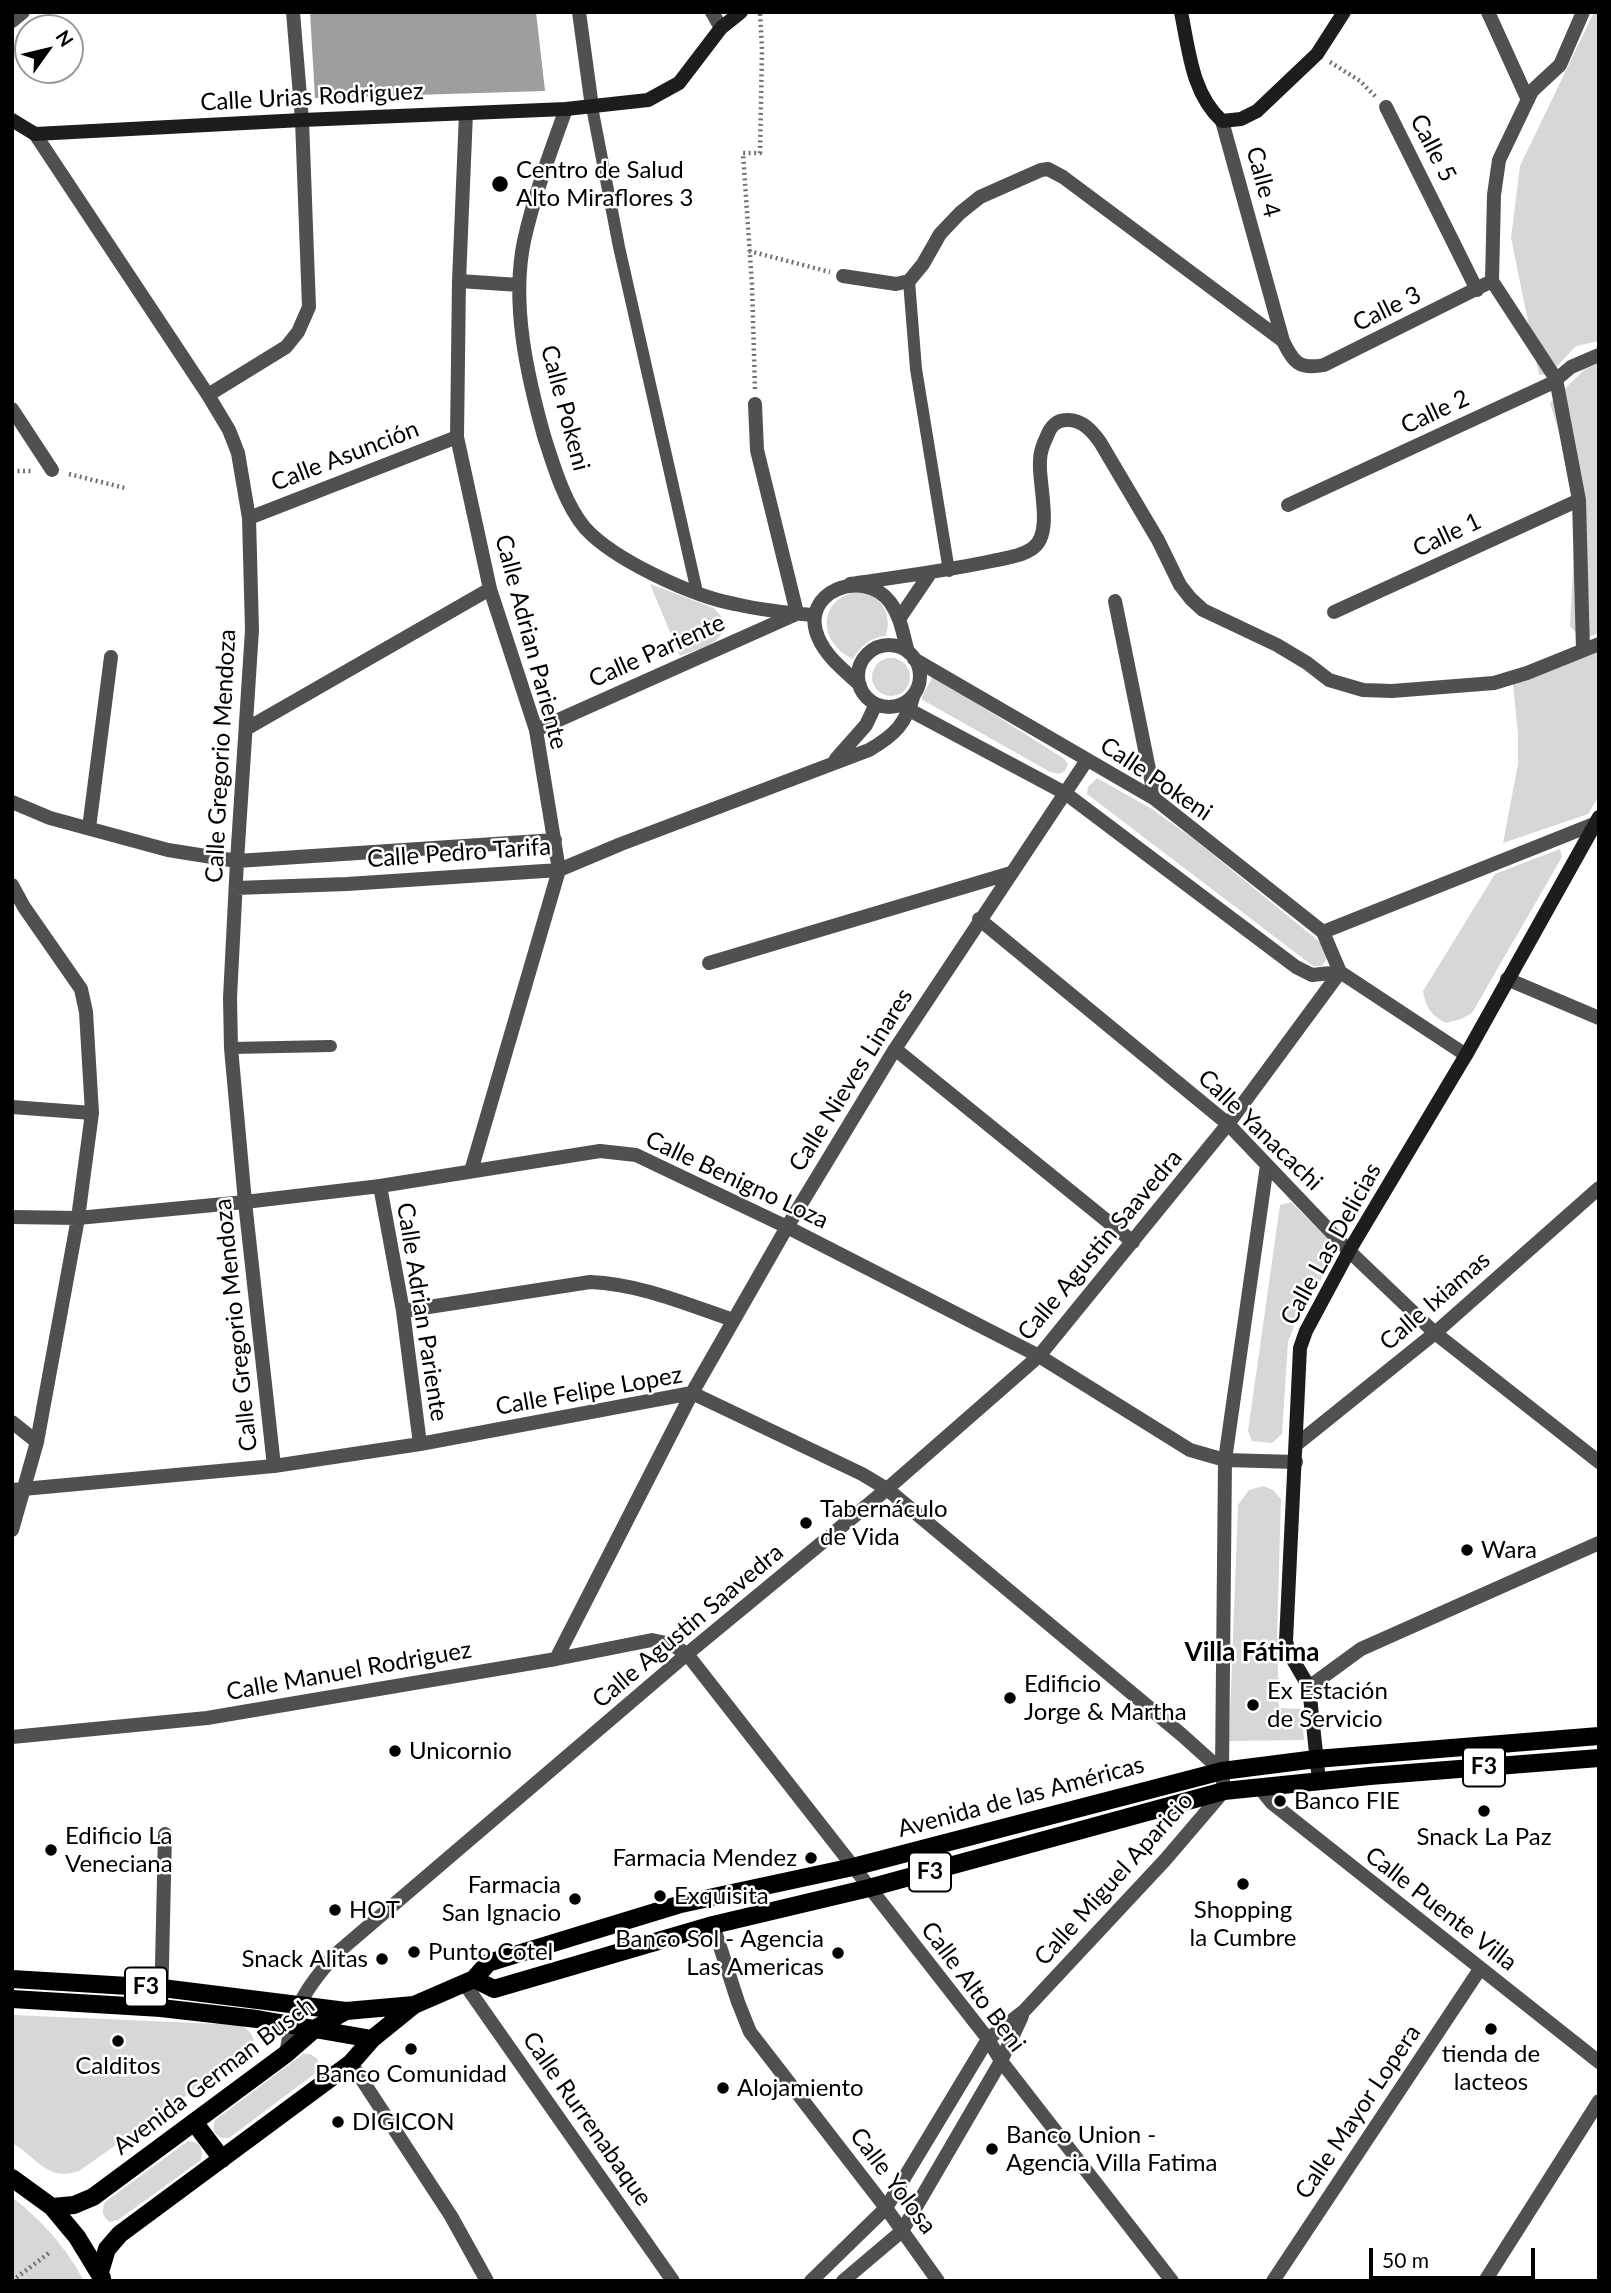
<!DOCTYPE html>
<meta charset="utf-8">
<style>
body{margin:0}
#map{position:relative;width:1611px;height:2293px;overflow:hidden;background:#fff;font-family:Lato,sans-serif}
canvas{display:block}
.frame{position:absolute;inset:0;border:14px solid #000;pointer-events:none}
.north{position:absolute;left:14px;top:14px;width:70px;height:70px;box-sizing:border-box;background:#fff;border:2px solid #999;border-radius:50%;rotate:56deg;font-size:19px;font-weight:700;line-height:28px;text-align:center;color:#000}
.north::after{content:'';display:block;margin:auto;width:24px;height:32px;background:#000;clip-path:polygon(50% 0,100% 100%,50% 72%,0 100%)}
.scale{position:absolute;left:1369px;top:2248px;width:166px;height:32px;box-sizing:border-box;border:4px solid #000;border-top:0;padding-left:9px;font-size:21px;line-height:24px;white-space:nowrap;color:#000;-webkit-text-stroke:5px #fff;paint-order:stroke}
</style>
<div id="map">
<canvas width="1611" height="2293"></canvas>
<div class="frame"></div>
<div class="north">N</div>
<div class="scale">50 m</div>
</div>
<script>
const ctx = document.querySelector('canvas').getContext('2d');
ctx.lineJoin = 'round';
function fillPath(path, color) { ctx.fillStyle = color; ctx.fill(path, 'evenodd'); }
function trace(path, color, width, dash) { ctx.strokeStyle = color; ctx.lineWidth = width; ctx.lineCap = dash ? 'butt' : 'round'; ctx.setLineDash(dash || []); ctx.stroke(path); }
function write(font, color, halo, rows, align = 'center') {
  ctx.font = font + ' Lato,sans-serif'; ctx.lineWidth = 5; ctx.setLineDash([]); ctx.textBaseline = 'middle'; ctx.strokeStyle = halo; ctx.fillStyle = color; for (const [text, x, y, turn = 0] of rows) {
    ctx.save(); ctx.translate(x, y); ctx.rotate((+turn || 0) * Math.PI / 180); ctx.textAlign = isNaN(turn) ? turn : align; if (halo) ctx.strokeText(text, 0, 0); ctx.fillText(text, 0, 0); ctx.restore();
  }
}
const green = new Path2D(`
 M1594 12H1599V341L1576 346 1549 375H1539L1511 238 1520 166Z
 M1599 363V633L1587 638 1577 634 1570 626 1577 492 1550 403 1584 370Z
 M650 584 714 608 725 621C724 645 700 648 680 656Z
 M854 592C879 592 893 611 886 636 869 638 862 645 853 659 821 645 815 603 854 592Z
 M1599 650V796L1588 814 1503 843 1518 764V734L1513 684Z
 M872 677a19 19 0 1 1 38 0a19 19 0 1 1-38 0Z
 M933 676 1063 758 1068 764 1065 771 1059 774 1050 772 921 699Z
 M1097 778 1152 809 1195 840 1327 948V958L1322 966H1313L1087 794 1088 787Z
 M1560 849 1562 857 1472 1013 1461 1019 1446 1023C1431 1015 1426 1008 1423 991L1495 874Z
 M1291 1202 1334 1245V1257L1294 1326 1288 1342 1282 1434 1272 1443 1252 1441 1248 1431 1280 1205Z
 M1263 1486 1273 1490 1281 1499 1277 1635 1279 1708 1301 1709 1304 1740 1229 1741 1238 1505 1249 1490Z
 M12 2015 241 2025C251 2032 255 2036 254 2048L79 2171C47 2182 38 2158 12 2143Z
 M303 2054H310L317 2058 319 2066 317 2072 229 2138C216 2139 211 2132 215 2120Z
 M188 2141C200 2142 204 2148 201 2160L118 2220 110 2222C102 2216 101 2212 105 2202Z
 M12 2197C43 2222 65 2246 84 2281H12Z`);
const water = new Path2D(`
 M310 12H536L545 91 315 98Z`);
const path = new Path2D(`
 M1330 62 1360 81 1376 97
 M749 251 830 272
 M755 389 752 285 743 153H760L762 49 760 12
 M12 471H32
 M69 474 125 488
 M12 2281 49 2253`);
const lane = new Path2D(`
 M592 107 619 247 697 592
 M909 281 916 369 949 571
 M231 1048 331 1046`);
const street = new Path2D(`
 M579 12 592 107
 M712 12 721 28
 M1488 12 1528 100
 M1583 12 1560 65 1532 91 1499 160 1494 195 1492 281 1556 379 1579 500 1583 650
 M12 21 23 12
 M1386 107 1477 290
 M566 109C550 153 534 196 524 241 511 304 527 375 544 436 553 464 565 505 585 528 614 560 692 596 735 604 761 610 788 613 814 615
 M466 113 459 281 457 437 490 589 536 730 559 870 471 1171
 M1222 121 1283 341C1293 362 1299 370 1324 365L1492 281
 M35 134 208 395 229 430 238 453 249 518 252 630 237 861 230 998 231 1048 245 1202 274 1466
 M843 276 896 284 909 281 923 264 940 234 960 213 980 197 1041 170 1048 169 1063 177 1283 341
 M459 281 519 285
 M208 395 286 347 298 332 309 307 302 120 293 12
 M755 404 757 450 797 613
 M12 409 52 470
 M1288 505 1552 383 1571 367 1599 355
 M249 518 457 437
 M850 584C898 577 945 571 992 561 1006 558 1022 556 1033 548 1054 533 1038 483 1040 461 1040 452 1043 444 1047 436 1050 427 1057 420 1066 420 1082 419 1092 431 1100 442L1158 540 1180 585 1191 599 1203 610 1277 645 1307 663 1329 680 1363 690 1392 691 1494 683 1527 673 1599 644
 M1115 601 1155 799
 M1334 612 1579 500
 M899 619 931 572
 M858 676a31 31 0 1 1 62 0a31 31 0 1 1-62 0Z
 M914 659 1155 799 1323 932 1340 972 1466 1055
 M860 685C845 671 826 657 818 637 799 592 863 567 890 602 901 617 903 635 908 652
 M900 705 1065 793 1296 967 1312 975 1340 972
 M246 729 490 589
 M536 730 796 614
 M836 759 866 725 876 704
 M12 802 50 818 168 850 237 861 555 840
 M89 828 111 657
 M12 885 24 907 81 989 86 1012 92 1113 78 1218 37 1442 12 1530
 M236 888 347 884 559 870 621 844 869 750C895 735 906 724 914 694
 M979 919 1228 1124 1349 1251 1435 1333 1599 1462
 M1323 932 1594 824
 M709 963 1011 873
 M1507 979 1599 1018
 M895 1049 1133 1242
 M12 1107 92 1113
 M380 1186 403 1311 420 1444
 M12 1217 78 1218 245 1202 380 1186 600 1151 636 1155 787 1227 1039 1356 1190 1450 1225 1460 1296 1462
 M403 1311 590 1282C640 1284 686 1304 733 1320
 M12 1422 37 1442
 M1297 1444 1435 1333 1599 1188
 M12 1490 274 1466 420 1444 692 1393 862 1474 887 1489 1182 1735 1222 1771
 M556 1659 692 1393 787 1227 895 1049 1087 760
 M1309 1687 1361 1649 1599 1543
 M12 1737 207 1718 556 1659 652 1640 671 1644 687 1654 988 2039 1001 2061 1172 2281
 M1259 1787 1272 1803 1599 2062
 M713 1925 738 2002 750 2032 886 2208 938 2281
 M464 1983 673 2281
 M161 2008 165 1834
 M286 2054C293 2008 306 1987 337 1953L687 1654 887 1489 1039 1356 1228 1124 1340 972
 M351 2063 451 2216 487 2281
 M811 2281 886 2208 988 2039 1024 2011 1165 1860 1224 1791 1222 1771 1225 1460 1267 1165
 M843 2281 902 2231 1001 2061 1022 2016
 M1273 2281 1480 1969
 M1485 2281 1599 2101`);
const secondary = new Path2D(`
 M1181 12C1189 51 1192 94 1222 121L1241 119 1257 111 1317 54 1344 12
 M12 120 35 134 302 120 566 109 648 100 679 83 721 28 741 12
 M1319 1781 1309 1687 1289 1653 1286 1641 1300 1348 1306 1331 1349 1251 1466 1055 1599 817`);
const primary = new Path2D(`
 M12 1979 162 1988 346 2011
 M474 1979 494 1989 713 1925 869 1888 1224 1791 1370 1776 1599 1758
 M12 1999 161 2008 257 2019 372 2039
 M194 2122 222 2159
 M12 2178 52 2207 77 2237 102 2278
 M52 2207 74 2205 93 2197 286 2054 316 2028 346 2011 414 2005
 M100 2272 107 2249 120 2234 351 2063 372 2039 414 2005 474 1979 488 1963 681 1904 853 1867 1222 1771 1316 1759 1599 1736`);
const markers = [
 [500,184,9,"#000"],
 [806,1523,7,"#000"],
 [1467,1550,7,"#000"],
 [1010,1698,7,"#000"],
 [1253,1705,7,"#000"],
 [395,1751,7,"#000"],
 [1280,1801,7,"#000"],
 [1484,1811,7,"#000"],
 [51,1850,7,"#000"],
 [811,1858,7,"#000"],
 [1243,1884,7,"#000"],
 [660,1896,7,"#000"],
 [575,1899,7,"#000"],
 [335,1910,7,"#000"],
 [414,1952,7,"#000"],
 [838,1953,7,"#000"],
 [382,1959,7,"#000"],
 [1491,2029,7,"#000"],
 [118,2041,7,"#000"],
 [411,2049,7,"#000"],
 [723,2088,7,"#000"],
 [338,2122,7,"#000"],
 [992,2149,7,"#000"]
];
const shields = [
 [1484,1767,42],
 [930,1872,42],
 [146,1987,42]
];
const shieldNames = [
 ["F3",1484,1767],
 ["F3",930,1872],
 ["F3",146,1987]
];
const streetNames = [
 ["Calle Urias Rodriguez",312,97,-3],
 ["Calle 5",1433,148,63],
 ["Calle 4",1263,182,75],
 ["Calle 3",1387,309,-26],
 ["Calle Pokeni",565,408,75],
 ["Calle 2",1435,412,-25],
 ["Calle Asunción",345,456,-21],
 ["Calle 1",1447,535,-25],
 ["Calle Adrian Pariente",531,642,75],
 ["Calle Pariente",657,651,-24],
 ["Calle Gregorio Mendoza",221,756,-87],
 ["Calle Pokeni",1156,779,34],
 ["Calle Pedro Tarifa",459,853,-4],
 ["Calle Nieves Linares",851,1080,-58],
 ["Calle Yanacachi",1260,1130,44],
 ["Calle Benigno Loza",737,1180,25],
 ["Calle Las Delicias",1331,1244,-61],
 ["Calle Agustin Saavedra",1100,1245,-50],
 ["Calle Ixiamas",1435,1301,-41],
 ["Calle Adrian Pariente",422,1312,81],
 ["Calle Gregorio Mendoza",236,1325,-96],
 ["Calle Felipe Lopez",589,1391,-10],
 ["Calle Agustin Saavedra",688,1626,-40],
 ["Calle Manuel Rodriguez",349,1671,-10],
 ["Avenida de las Américas",1021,1797,-15],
 ["Calle Miguel Aparicio",1114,1879,-48],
 ["Calle Puente Villa",1441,1909,38],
 ["Calle Alto Beni",973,1987,53],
 ["Avenida German Busch",214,2076,-37],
 ["Calle Mayor Lopera",1358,2112,-56],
 ["Calle Rurrenabaque",587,2119,55],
 ["Calle Yolosa",893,2181,53]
];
const poiNames = [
 ["Centro de Salud",516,170],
 ["Alto Miraflores 3",516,198],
 ["Tabernáculo",820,1509],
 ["de Vida",820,1537],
 ["Wara",1481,1550],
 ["Edificio",1024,1684],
 ["Jorge & Martha",1024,1712],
 ["Ex Estación",1267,1691],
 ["de Servicio",1267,1719],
 ["Unicornio",409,1751],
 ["Banco FIE",1294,1801],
 ["Edificio La",65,1836],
 ["Veneciana",65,1864],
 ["Snack La Paz",1484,1837,"center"],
 ["Farmacia Mendez",797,1858,"right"],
 ["Farmacia",561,1885,"right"],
 ["San Ignacio",561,1913,"right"],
 ["Exquisita",674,1896],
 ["HOT",349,1910],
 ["Shopping",1243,1910,"center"],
 ["la Cumbre",1243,1938,"center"],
 ["Banco Sol - Agencia",824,1939,"right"],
 ["Las Americas",824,1967,"right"],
 ["Punto Cotel",428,1952],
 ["Snack Alitas",368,1959,"right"],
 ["tienda de",1491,2054,"center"],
 ["lacteos",1491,2082,"center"],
 ["Calditos",118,2066,"center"],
 ["Banco Comunidad",411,2074,"center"],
 ["Alojamiento",737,2088],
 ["DIGICON",352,2122],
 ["Banco Union -",1006,2135],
 ["Agencia Villa Fatima",1006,2163]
];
const neighbourhoodNames = [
 ["Villa Fátima",1252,1653]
];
fillPath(green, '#d7d7d7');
fillPath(water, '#9e9e9e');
trace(path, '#727272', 4.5, [2, 3.5]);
trace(lane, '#505050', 12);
trace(street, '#505050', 14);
trace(secondary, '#1d1d1d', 14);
trace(primary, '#000', 18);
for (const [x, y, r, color] of markers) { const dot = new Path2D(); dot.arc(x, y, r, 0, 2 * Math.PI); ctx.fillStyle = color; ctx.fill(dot); trace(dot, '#fff', 2.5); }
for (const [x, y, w] of shields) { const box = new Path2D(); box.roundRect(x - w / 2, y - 19.5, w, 39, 5); ctx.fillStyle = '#fff'; ctx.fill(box); trace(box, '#000', 2); }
write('bold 23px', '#000', null, shieldNames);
write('24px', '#000', '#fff', streetNames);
write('24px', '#000', '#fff', poiNames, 'left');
write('bold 26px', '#000', '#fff', neighbourhoodNames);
</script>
